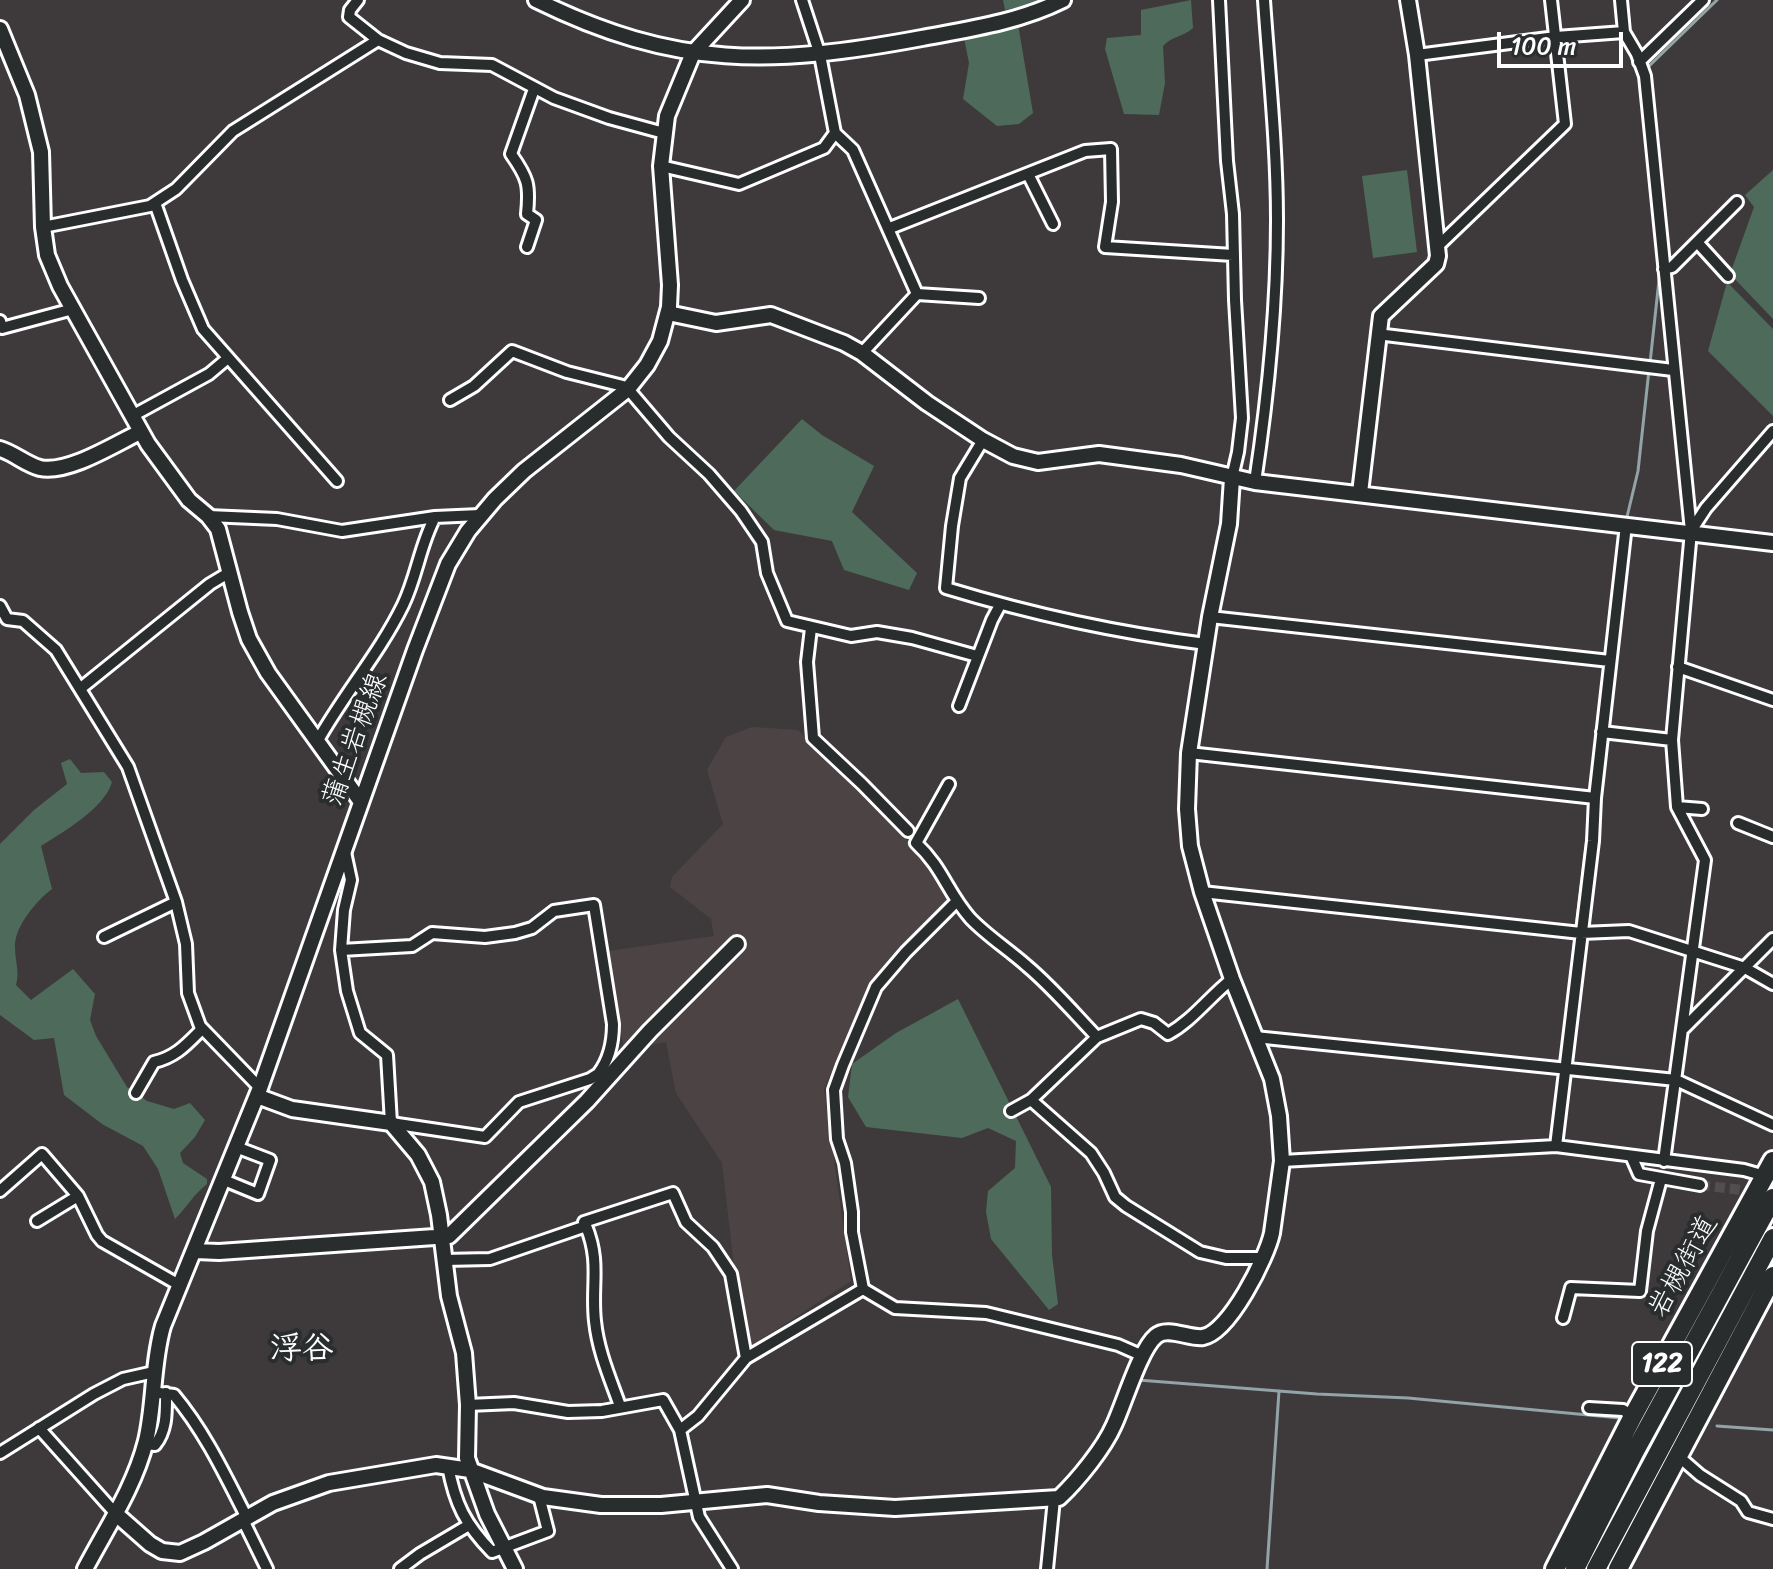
<!DOCTYPE html>
<meta charset="utf-8">
<style>
body{margin:0}
#map{position:relative;width:1773px;height:1569px;overflow:hidden;background:#3e3a3b;font-family:Sriracha,sans-serif}
canvas{display:block}
.scale{position:absolute;left:1497px;top:32px;width:126px;height:36px;box-sizing:border-box;border:4px solid #fff;border-top:0;padding-left:10px;font-size:24px;line-height:28px;white-space:nowrap;color:#fff;-webkit-text-stroke:6px #2a2d2e;paint-order:stroke}
</style>
<div id="map">
<canvas width="1773" height="1569"></canvas>
<div class="scale">100 m</div>
</div>
<script>
const ctx = document.querySelector('canvas').getContext('2d');
ctx.lineJoin = 'round';
function fillPath(path, color) { ctx.fillStyle = color; ctx.fill(path, 'evenodd'); }
function trace(path, color, width, dash) { ctx.strokeStyle = color; ctx.lineWidth = width; ctx.lineCap = dash ? 'butt' : 'round'; ctx.setLineDash(dash || []); ctx.stroke(path); }
function write(font, color, halo, rows, align = 'center') {
  ctx.font = font + ' Sriracha,"Klee One",sans-serif'; ctx.lineWidth = 8; ctx.setLineDash([]); ctx.textBaseline = 'middle'; ctx.strokeStyle = halo; ctx.fillStyle = color; for (const [text, x, y, turn = 0] of rows) {
    ctx.save(); ctx.translate(x, y); ctx.rotate((+turn || 0) * Math.PI / 180); ctx.textAlign = isNaN(turn) ? turn : align; if (halo) ctx.strokeText(text, 0, 0); ctx.fillText(text, 0, 0); ctx.restore();
  }
}
const built = new Path2D(`
 M752 727 798 730 921 854 949 899 867 989 824 1089 851 1281 748 1348 735 1274 722 1163 676 1093 666 1042 624 1051 609 951 714 936 711 919 670 887 672 877 723 824 707 770 726 737Z`);
const green = new Path2D(`
 M1003 0H1051L1005 10Z
 M1191 0 1193 28C1183 37 1172 36 1163 46L1165 83 1159 115 1124 114 1105 49 1107 38 1141 35V10Z
 M1018 24 1033 113 1019 124 997 126 963 99 969 63 963 33Z
 M1407 170 1417 252 1373 258 1362 176Z
 M1773 170V319L1730 274 1754 207 1745 195Z
 M1727 282 1773 329V416L1708 351Z
 M802 419 822 435 874 466 852 512 917 573 909 590 844 570 832 541 774 530 734 491Z
 M70 759 81 773 104 772 112 782C105 808 63 832 41 846L52 889C37 900 14 927 15 947 15 962 20 971 16 985L31 1000 73 969 95 994 90 1020 96 1036 127 1087 147 1101 174 1109 190 1103 205 1120 195 1137 180 1153 183 1163 207 1179V1184C194 1194 187 1207 175 1219L158 1169 143 1146 102 1124 64 1095 54 1038 34 1040 0 1015V844L34 810 67 784 61 763Z
 M958 999 1051 1187 1052 1255 1058 1304 1049 1310 991 1239 986 1212 988 1191 1015 1168 1016 1141 988 1128 962 1138 866 1127 848 1097 852 1064 896 1033Z`);
const stream = new Path2D(`
 M1647 72 1646 69 1717 0
 M1650 363 1660 271
 M1626 521 1638 471 1649 370
 M1576 929 1589 822
 M1561 1065 1575 937
 M1138 1380 1317 1394 1408 1398 1620 1418
 M1717 1426 1773 1430
 M1267 1569 1279 1391`);
const streetTunnel = new Path2D(`
 M1700 1185 1759 1192`);
const street = new Path2D(`
 M358 0 350 10 349 17 378 40 406 53 440 63 492 65 554 98 609 118 664 133
 M802 0 820 55 835 133 853 150 917 294
 M1219 0 1227 161 1233 214 1235 300 1242 418 1238 452 1232 478
 M1621 0 1624 32 1637 54 1645 76 1691 531 1672 740 1677 807 1705 860 1664 1161
 M1417 55 1556 37 1624 32
 M1639 62 1703 0
 M661 166 739 184 824 148 835 133
 M1028 174 1053 224
 M155 203 182 280 203 329 337 481
 M43 227 150 206 176 189 233 131 378 40
 M890 228 1085 151 1111 149 1112 202 1105 247 1233 255
 M1697 242 1728 276
 M527 247 536 220 527 214C530 185 528 178 511 154L534 89
 M1437 247 1565 124 1551 0
 M1664 269 1672 267 1737 202
 M0 321 2 328 73 309
 M1377 334 1673 370
 M862 353 917 294 979 298
 M450 400 474 386 512 351 567 372 623 386 628 389 669 437 709 474 741 511 762 542 767 573 787 621 851 636 877 632 912 638 977 656
 M132 416 209 374 228 358
 M983 440 960 478 952 526 946 588C1031 614 1118 633 1206 644
 M1255 482C1268 396 1277 307 1277 220 1277 146 1269 73 1264 0
 M208 516 277 519 342 531 435 517 480 515
 M1691 531 1706 508 1773 431
 M0 606 7 619 23 621 56 650 128 767 176 902 186 944 188 993 200 1026 260 1088
 M1210 617 1610 661
 M811 628 807 662 813 738 862 784 908 831
 M1678 667 1773 700
 M81 688 210 584 230 572
 M959 706 992 620 1000 605
 M1602 732 1672 740
 M317 742C343 695 379 654 403 605 417 576 420 545 435 517
 M1189 753 1595 798
 M949 784 916 843C943 868 947 892 970 918 987 936 1008 949 1027 966 1052 987 1074 1013 1097 1037
 M1677 807 1702 809
 M1738 823 1773 837
 M345 852 351 880 344 910 341 950 347 991 360 1033 387 1055 391 1123 485 1137 519 1102 590 1079 598 1074
 M1202 892 1581 933 1629 931 1745 968 1773 984
 M104 937 176 902
 M341 950 412 946 432 933 485 937 515 933 532 928 554 911 594 905 613 1024C613 1042 610 1059 598 1074L600 1076
 M1684 1028 1773 939
 M1255 1037 1676 1080 1773 1125
 M136 1093 154 1062C176 1057 187 1044 202 1029
 M1031 1100 1091 1153 1104 1173 1115 1197 1126 1206 1200 1252 1226 1258H1263
 M1011 1111 1031 1100 1097 1037 1141 1019 1154 1023 1168 1034C1193 1020 1209 997 1232 979
 M1556 1146 1593 841 1595 798 1626 525
 M1632 1158 1639 1174 1700 1185
 M1282 1161 1556 1146 1744 1170 1765 1176
 M224 1180 258 1194 270 1160 236 1147
 M0 1191 42 1154 78 1196 97 1235 102 1241 181 1286
 M37 1221 78 1196
 M586 1226C601 1263 591 1285 595 1321 598 1351 610 1378 620 1406
 M444 1260 490 1259 586 1226 584 1222 673 1193 686 1222 713 1247 731 1274 746 1358
 M863 1289 852 1232V1212L845 1163 837 1139 834 1090 843 1065 876 987 906 952 956 902
 M863 1289 895 1308 986 1313 1118 1345 1143 1356
 M1563 1318 1571 1288 1640 1291 1647 1231 1661 1179
 M152 1392 174 1395C205 1432 225 1475 247 1518
 M468 1405 514 1403 568 1412 602 1411 663 1400 680 1430 699 1517 732 1569
 M1589 1408 1623 1410 1633 1416
 M39 1428 116 1514
 M680 1430 698 1416 746 1358 863 1289
 M145 1444 155 1445C167 1430 166 1412 166 1393
 M0 1453 94 1394 123 1379 154 1372
 M1677 1455 1700 1475 1741 1501 1748 1512 1773 1519
 M448 1466C455 1504 465 1524 492 1552L548 1531 539 1496
 M243 1520 267 1569
 M400 1569 420 1554 469 1525
 M1047 1569 1054 1499`);
const secondary = new Path2D(`
 M536 0C676 69 772 66 922 38 970 29 1019 22 1063 0
 M0 29 27 95 41 152 43 227 47 255 60 286 148 444 189 500 208 516 218 529 240 612 249 639 268 673 361 802
 M668 313 716 323 771 315 844 343 862 353 927 403 983 440 1013 456 1038 462 1099 454 1181 465 1255 482 1773 543
 M0 449C14 453 25 464 40 468 68 474 115 444 140 432
 M1360 493 1381 316 1436 264 1438 256 1417 55 1408 0
 M257 1096 292 1109 391 1123 418 1155 432 1182 439 1215 449 1296 464 1353 468 1405 467 1458 487 1514 515 1569
 M196 1251 219 1252 449 1236 587 1101 650 1031 737 944
 M116 1514 150 1544 162 1551 180 1553 204 1542 273 1503 329 1483 436 1465 470 1470 543 1497 601 1505H661L767 1495 819 1503 895 1508 1059 1498C1078 1480 1104 1448 1114 1425 1124 1404 1140 1349 1156 1336 1167 1326 1190 1339 1203 1337 1229 1333 1267 1257 1272 1233L1282 1161 1279 1116 1272 1079 1232 979 1202 892 1190 846 1187 809 1189 753 1210 617 1229 524 1232 478
 M85 1569C107 1527 134 1488 146 1441 155 1403 152 1364 163 1326L260 1088 415 650 448 564 468 531 495 499 524 471 628 389 647 365 660 341 669 307 670 285 661 166 667 116 693 53 742 0`);
const highway = new Path2D(`
 M1555 1569 1633 1416 1773 1161
 M1575 1569 1635 1451 1773 1198
 M1596 1569 1773 1238
 M1618 1569 1773 1276`);
const shields = [
 [1662,1364,60]
];
const shieldNames = [
 ["122",1662,1364]
];
const streetNames = [
 ["蒲生岩槻線",356,740,-70],
 ["岩槻街道",1684,1267,-61]
];
const quarterNames = [
 ["浮谷",302,1350]
];
fillPath(built, '#4c4444');
fillPath(green, '#4e6a5a');
trace(stream, '#92a4a7', 3);
trace(streetTunnel, '#514e4f', 10, [10, 5]);
trace(street, '#fff', 16);
trace(secondary, '#fff', 20);
trace(highway, '#fff', 24);
trace(street, '#2a2d2e', 10);
trace(secondary, '#2a2d2e', 14);
trace(highway, '#2a2d2e', 18);
for (const [x, y, w] of shields) { const box = new Path2D(); box.roundRect(x - w / 2, y - 22, w, 44, 6); ctx.fillStyle = '#2a2d2e'; ctx.fill(box); trace(box, '#fff', 2); }
write('bold 26px', '#fff', null, shieldNames);
write('28px', '#fff', '#2a2d2e', streetNames);
write('bold 32px', '#fff', '#2a2d2e', quarterNames);
</script>
